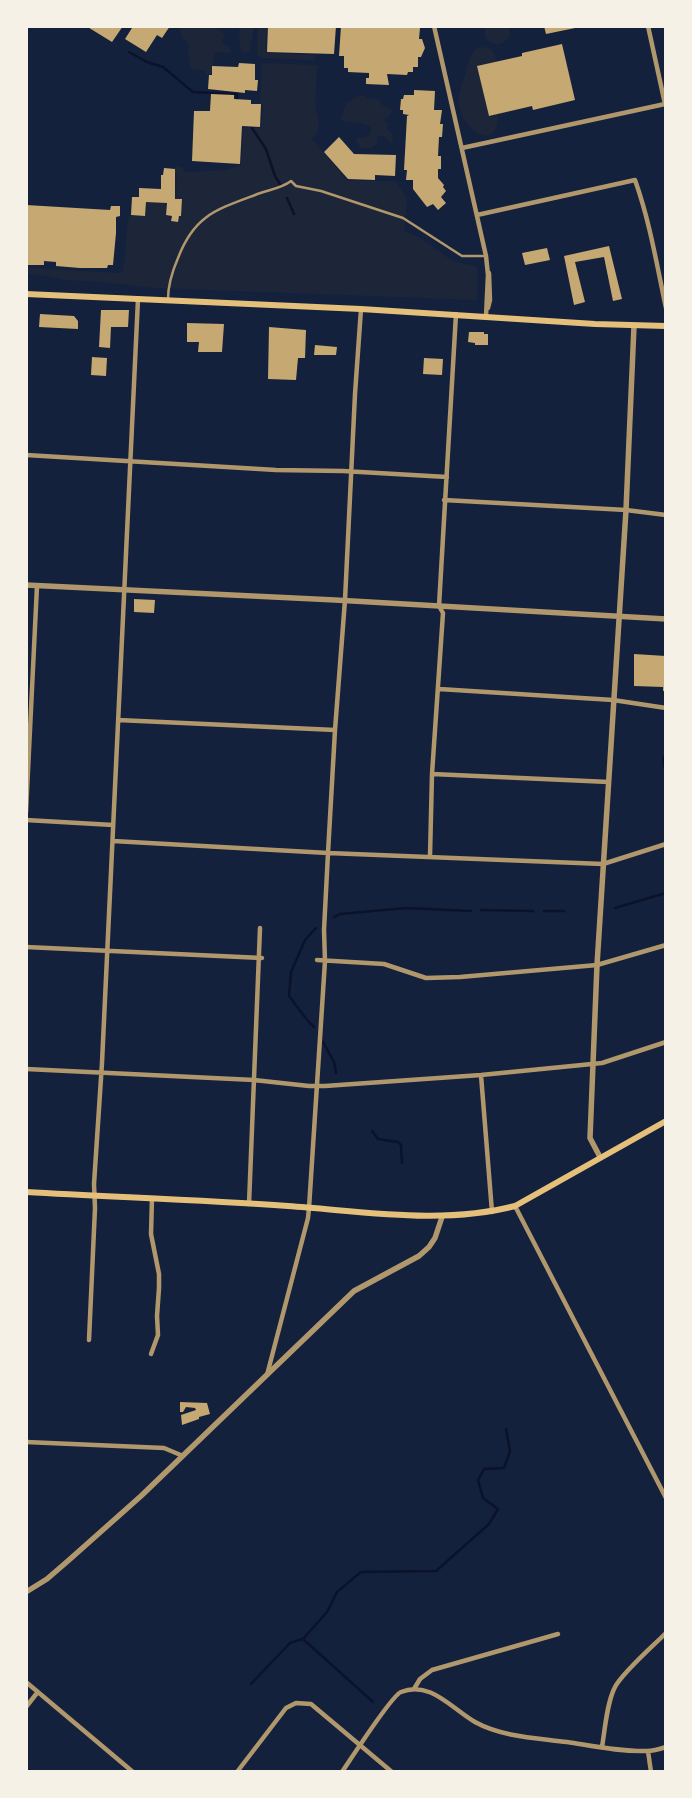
<!DOCTYPE html>
<style>
body{margin:0}
#map{position:relative;width:692px;height:1798px;overflow:hidden;background:#14213d;font-family:"Space Grotesk",sans-serif}
canvas{display:block}
.frame{position:absolute;inset:0;border:28px solid #f6f1e7;pointer-events:none}
</style>
<div id="map">
<canvas width="692" height="1798"></canvas>
<div class="frame"></div>
</div>
<script>
const ctx = document.querySelector('canvas').getContext('2d');
ctx.lineJoin = 'round';
function fillPath(path, color) { ctx.fillStyle = color; ctx.fill(path, 'evenodd'); }
function trace(path, color, width, dash) { ctx.strokeStyle = color; ctx.lineWidth = width; ctx.lineCap = dash ? 'butt' : 'round'; ctx.setLineDash(dash || []); ctx.stroke(path); }
const green = new Path2D(`
 M179 26H214L225 34 221 42 229 47 231 53 215 52 211 74H206V71L193 69 189 63 188 43 182 38Z
 M239 26H254L250 52 243 53 240 47Z
 M258 26H267L266 53 315 55V60L261 58 257 54Z
 M485 26H509V37C502 47 491 46 485 36Z
 M481 47C491 47 496 52 496 62L478 66 489 116 498 115C498 158 454 126 459 94 461 86 465 77 467 68 469 59 471 49 481 47Z
 M262 63 317 65 315 106 319 123 318 131 312 139 348 181H395L407 199 404 230 428 243 448 258 460 263 476 266 477 270V300L156 288 101 282 65 280 48 276 26 274V268L122 273C128 253 124 236 129 216L145 215 146 201 166 202 165 214 170 215V221H179L183 199H176L177 173H175V166L182 167 186 172 227 170 241 165 243 128H261L263 107 260 100Z
 M358 96H365L366 98 380 100 382 105 393 110 388 117 384 119 388 124 387 129 393 134 392 145 384 136 377 137V144L372 148H361L356 142 357 138 366 137 370 134 371 127C364 121 351 123 342 121L341 117 347 103Z`);
const stream = new Path2D(`
 M129 52 147 62 163 67 193 92 237 94V99
 M252 128 266 149 275 176 280 184
 M287 198 294 214
 M666 754 663 759 666 774
 M615 908 666 893
 M481 910 533 911
 M544 911H564
 M334 917 340 914 406 908 471 911
 M314 1027C304 1018 298 1007 289 996L291 972 305 940 316 928
 M323 1042 334 1062 336 1073
 M372 1131 378 1139 398 1142 401 1145 402 1163
 M303 1639 327 1612 337 1592 361 1572 436 1571 489 1524 498 1509 483 1498 478 1480 484 1469 504 1468 510 1451 506 1429
 M303 1639 373 1702
 M251 1684 290 1643 303 1639`);
const building = new Path2D(`
 M86 26H123L112 42Z
 M128 26H170L162 38 157 35 146 52 125 39 132 28Z
 M268 26H336L334 54 267 52Z
 M341 26 420 28 419 39H422L425 48 421 57H418V67H413V72H408L407 75 387 74 389 85 366 84V78H369V73L348 72V68H344V56H339Z
 M544 26H580V27L546 34Z
 M562 44 575 100 533 110 532 106 489 116 477 66 522 56V53Z
 M239 63 255 64V80H258L257 91 245 90V93L208 89 209 75H212V66L238 67Z
 M414 90 435 91 434 110H442L440 124H443L442 137H439L438 156H441V169H438V178L444 185 443 187 446 191 441 197 446 203 438 210 433 204 427 207 413 189V180H406L407 170H404L407 116 409 115 403 114V110H400L401 99H403L404 95H414Z
 M211 94 234 95V99L251 100V104H261L260 127 242 126 240 164 192 161 194 111H210Z
 M339 137 354 154 396 155 395 176 375 175V180L348 179 324 152Z
 M164 168 175 169V199H182L181 216H179L178 222 171 221 172 216 166 215 167 203 146 202 145 216 131 215 132 197H139V188L161 189V175H163Z
 M26 205 110 210 111 206H120V216L116 217V233L113 265H108L107 268H80L56 266V262L44 261V265H26Z
 M609 246 622 299 613 301 604 257 575 262 585 302 574 305 564 256Z
 M547 248 550 260 525 265 522 253Z
 M101 310H129L128 327H111L110 348 99 347Z
 M40 314 74 316 78 321V329L39 327Z
 M187 323 224 324 222 352H198L199 342H187Z
 M269 327 306 330 305 358H298L296 380 268 379Z
 M469 332H484V334H488V345H475V343L468 342Z
 M315 345 337 347 336 355H314Z
 M92 357 107 358 106 376 91 375Z
 M424 358 443 359 442 375 423 374Z
 M134 599 155 600 154 613 134 612Z
 M634 654 666 656V691H663V687L634 686Z
 M180 1402 207 1403 210 1414 199 1417V1419L182 1425 181 1415 196 1410 195 1408 186 1407 183 1412H180Z`);
const service = new Path2D(`
 M168 299C168 284 172 272 178 258 194 216 215 210 255 195 266 190 281 189 291 181L296 186 321 191 403 218 462 256H486`);
const minor = new Path2D(`
 M434 26 486 256 488 275 486 316
 M462 148 665 104 648 26
 M477 215 635 180C650 222 657 266 666 308
 M488 308 490 300 489 273
 M26 455 276 470 343 471 447 477
 M444 500 626 510 666 515
 M439 689 613 700 666 708
 M118 720 335 730
 M432 774 609 782
 M26 812 37 586
 M26 820 113 825
 M113 841 328 853 603 864 666 844
 M430 856 432 774 443 613 439 606 456 314
 M26 947 262 958
 M317 960 384 964 426 978 460 977 597 965 666 945
 M26 1069 254 1080 309 1086H325L481 1075 602 1063 666 1042
 M481 1075 492 1212
 M249 1204 260 928
 M515 1206 666 1498
 M89 1340 95 1208 94 1184 102 1063 138 299
 M151 1354 158 1335 157 1316 159 1288V1274L151 1234 152 1198
 M267 1375 308 1218 309 1208 325 961 324 930 328 853 335 730 345 600 355 394 361 309
 M26 1442 164 1448 183 1456
 M26 1682 133 1772
 M414 1689 420 1679 432 1670 558 1634
 M26 1707 37 1693
 M602 1747C605 1729 607 1702 615 1687 623 1672 653 1646 666 1633
 M648 1751 651 1772
 M237 1772 286 1708 296 1703 311 1704 392 1772
 M342 1772C351 1759 391 1696 401 1692 430 1680 452 1709 475 1722 502 1737 537 1738 567 1742 593 1746 621 1752 647 1751 653 1751 660 1749 666 1747`);
const tertiary = new Path2D(`
 M26 585 335 600 666 619
 M600 1157 590 1138 597 965 626 510 634 326
 M26 1592 47 1579 69 1560 141 1496 354 1291 419 1256 429 1247 435 1238 442 1217`);
const secondary = new Path2D(`
 M26 294 361 309 595 324 666 326
 M26 1192C114 1197 201 1200 288 1206 362 1211 442 1225 515 1206L666 1121`);
fillPath(green, '#1d2539');
trace(stream, '#0b132b', 2.5);
fillPath(building, '#c6a872');
trace(service, '#b1986c', 2.5);
trace(minor, '#b1986c', 4.5);
trace(tertiary, '#b1986c', 5.5);
trace(secondary, '#e5c07b', 6);
</script>
